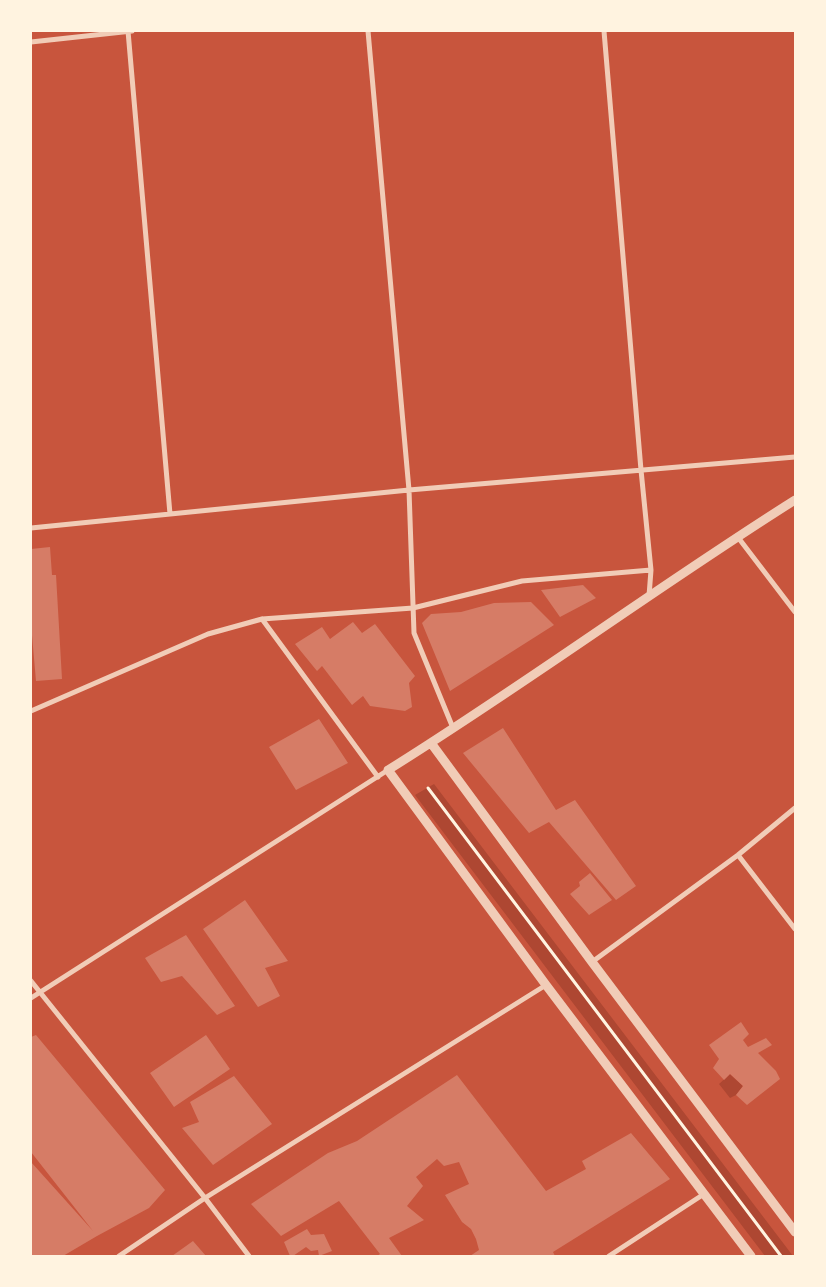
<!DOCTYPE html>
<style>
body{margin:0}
#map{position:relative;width:826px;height:1287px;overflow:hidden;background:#c8553d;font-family:"DejaVu Sans",sans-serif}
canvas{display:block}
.frame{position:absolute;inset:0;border:32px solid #fff3e0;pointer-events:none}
</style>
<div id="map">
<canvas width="826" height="1287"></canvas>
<div class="frame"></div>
</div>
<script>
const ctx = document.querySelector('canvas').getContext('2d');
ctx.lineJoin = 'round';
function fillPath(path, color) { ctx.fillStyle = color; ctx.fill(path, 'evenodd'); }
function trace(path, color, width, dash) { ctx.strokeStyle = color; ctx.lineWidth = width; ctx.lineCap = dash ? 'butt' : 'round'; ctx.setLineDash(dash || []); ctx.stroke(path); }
const green = new Path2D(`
 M434 784 793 1256H765L415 795Z
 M730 1074 743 1086 736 1095 730 1098 719 1084Z`);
const building = new Path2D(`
 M50 547 52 575H56L62 679 36 681 31 624V549Z
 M583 585 596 598 560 617 541 590Z
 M531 602 554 625 450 691 422 623 431 614 461 612 494 603Z
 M353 622 362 633 375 624 415 676 409 683 412 707 405 711 370 706 363 696 352 705 322 666 317 671 295 644 322 627 330 639Z
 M319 719 348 763 296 790 269 747Z
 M503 728 556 810 575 800 636 886 616 900 549 822 529 833 463 753Z
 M590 873 612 900 589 915 570 894 580 886 579 882Z
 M245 900 288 961 265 968 280 996 258 1007 203 929Z
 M186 935 235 1006 217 1015 182 976 161 982 145 958Z
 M741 1022 749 1034 743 1040 748 1047 766 1038 772 1045 758 1053 776 1071 780 1079 747 1105 736 1095 743 1086 730 1074 724 1080 713 1068 719 1059 709 1045Z
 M36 1035 165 1190 149 1208 97 1236 63 1256H31V1162L93 1231 31 1152V1037Z
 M206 1035 230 1069 174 1107 150 1073Z
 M457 1075 546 1191 586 1169 582 1161 631 1133 670 1179 553 1252 555 1256H470L479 1250 476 1239 471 1229 462 1222 445 1195 469 1184 459 1162 444 1166 437 1159 416 1177 423 1186 407 1206 424 1220 389 1238 402 1256H377L380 1254 339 1201 281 1236 251 1204 328 1153 357 1141Z
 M234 1076 272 1124 213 1165 182 1128 199 1122 190 1102Z
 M307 1229 311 1235 324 1234 332 1251 319 1256 318 1250 311 1251 306 1247 293 1256H290L284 1242Z
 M193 1241 206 1256H172Z`);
const path = new Path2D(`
 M428 788 781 1256`);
const minor = new Path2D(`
 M128 31 170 514
 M368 31 409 490 414 633 453 728
 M604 31 641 470 651 570 649 596
 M31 42 132 31
 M31 528 409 490 795 457
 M737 536 795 612
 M262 619 378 777
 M31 711 208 634 262 619 413 608 522 581 651 570
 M738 855 795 929
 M592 962 738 855 795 808
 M31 981 205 1198 249 1256
 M31 998 388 770
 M119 1256 205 1198 546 985
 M609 1256 704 1194`);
const tertiary = new Path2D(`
 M431 743 592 962 795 1232
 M751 1256 546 985 388 770C526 684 657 587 795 500`);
fillPath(green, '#ae4732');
fillPath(building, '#d67c66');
trace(path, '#fff3e0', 3);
trace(minor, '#f1ccb7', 5);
trace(tertiary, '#f1ccb7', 9);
</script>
